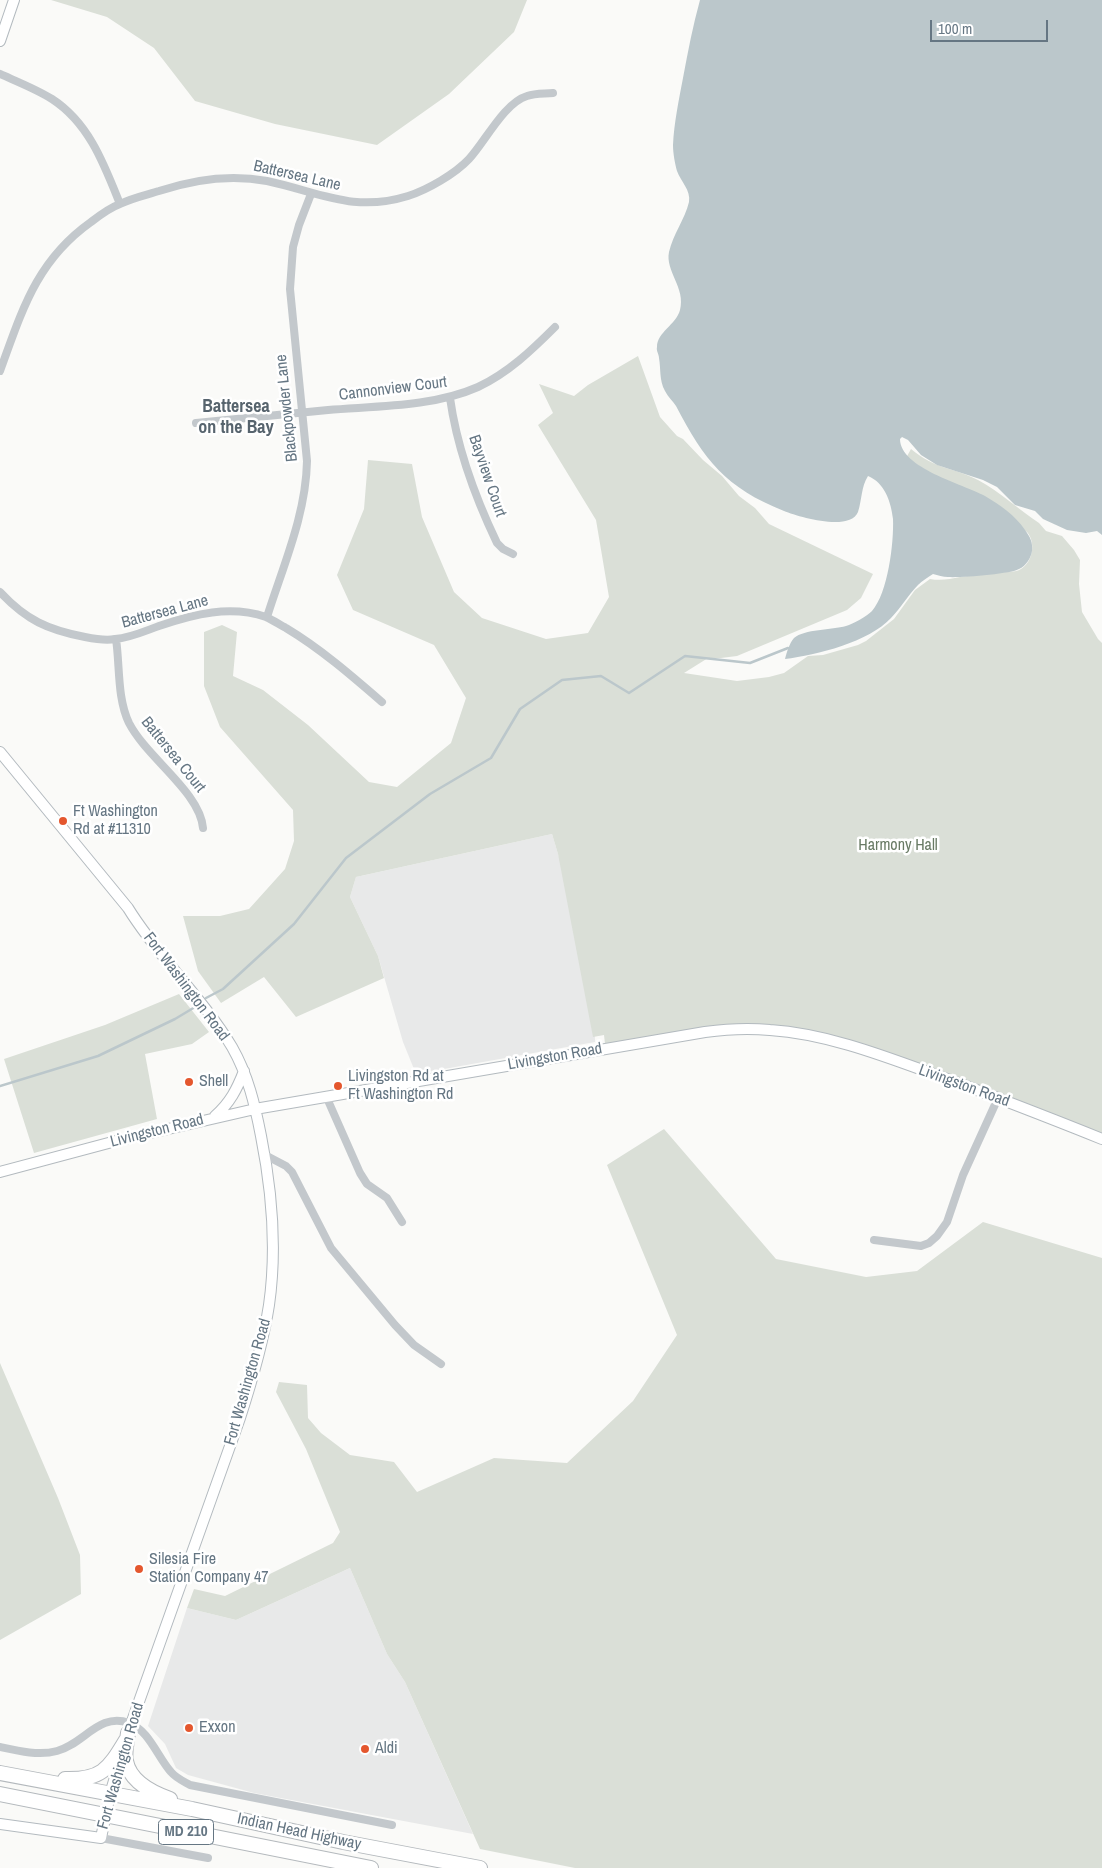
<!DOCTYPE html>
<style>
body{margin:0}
#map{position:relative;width:1102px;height:1868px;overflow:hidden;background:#fafaf8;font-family:"Archivo Narrow",sans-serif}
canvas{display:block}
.scale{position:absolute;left:930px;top:20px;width:118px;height:22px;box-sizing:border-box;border:2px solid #657683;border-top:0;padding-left:6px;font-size:15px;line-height:18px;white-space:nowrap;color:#657683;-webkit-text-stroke:4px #fff;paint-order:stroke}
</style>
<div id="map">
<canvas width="1102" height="1868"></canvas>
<div class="scale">100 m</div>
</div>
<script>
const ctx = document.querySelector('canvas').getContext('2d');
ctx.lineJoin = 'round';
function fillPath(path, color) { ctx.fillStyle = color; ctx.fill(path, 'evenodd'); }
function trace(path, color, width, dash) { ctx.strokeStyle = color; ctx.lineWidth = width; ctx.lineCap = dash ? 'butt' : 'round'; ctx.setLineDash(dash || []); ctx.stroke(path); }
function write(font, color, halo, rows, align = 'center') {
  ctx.font = font + ' "Archivo Narrow",sans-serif'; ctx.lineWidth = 5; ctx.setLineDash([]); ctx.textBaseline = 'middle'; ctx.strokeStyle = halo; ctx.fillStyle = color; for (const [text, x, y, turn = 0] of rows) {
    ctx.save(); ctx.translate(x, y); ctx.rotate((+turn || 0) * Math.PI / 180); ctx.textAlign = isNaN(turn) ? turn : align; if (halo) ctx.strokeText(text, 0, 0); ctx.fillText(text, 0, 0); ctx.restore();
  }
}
const built = new Path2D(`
 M552 834 594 973 595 1042 416 1074 403 1042 378 956 350 897 356 877Z
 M350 1568 387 1654 405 1682 473 1834 254 1793 188 1775 176 1768 165 1744 148 1726 187 1608 236 1620Z`);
const green = new Path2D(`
 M51 0H527L514 32 449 94 377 145 275 124 195 101 154 48 107 17Z
 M638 356 660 417 677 436 683 439 703 460 722 476 739 496 755 508 769 524 873 574 861 598 847 610 737 656 721 658H708L684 673 737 681 769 677 784 673 808 656 823 655 858 645 866 641 894 619 915 590 930 579C941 581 950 579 960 577 974 575 989 573 1003 572 1009 571 1015 573 1021 569 1033 562 1036 542 1027 532L906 458 911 449C935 469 952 467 978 480 999 491 1019 510 1039 523L1046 531 1062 536 1074 550 1080 560 1079 584 1082 612 1098 639 1102 643V1138L896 1058 780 1029 605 1044 604 1035 593 1037 558 854 552 834 356 877 350 897 378 956 384 978 296 1017 264 977 221 1003 198 971 183 916H220L249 909 285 869 294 841 293 810 220 727 204 686V632L222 625 237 632 233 676 263 690 308 725 369 782 397 787 451 743 466 698 434 645 353 610 337 575 364 509 368 460 412 464 422 517 454 592 482 618 546 639 588 633 609 597 596 520 538 425 553 413 539 384 574 396 588 385Z
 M179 994 209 1032 192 1044 145 1054 157 1119 34 1153 4 1059 105 1025Z
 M664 1129 776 1259 866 1277 917 1271 983 1222 1102 1258V1868H575L480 1849 405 1682 387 1654 350 1568 236 1620 187 1608 194 1589 225 1596 333 1543 340 1532 306 1449 276 1392 279 1382 307 1385 308 1418 321 1433 350 1455 394 1462 417 1492 494 1458 567 1463 633 1401 677 1335 607 1165Z
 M0 1363 58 1498 80 1555 81 1594 0 1640Z`);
const water = new Path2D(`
 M700 0H1102V535L1097 531 1086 533 1067 530 1043 519 1035 511 1015 505 997 487 983 480 937 465 921 455 908 440 902 437 900 439C900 468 963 484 985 496 1000 505 1015 515 1025 530 1030 537 1033 542 1032 551 1031 558 1026 566 1019 569 1011 574 959 578 948 577 943 577 938 575 933 574 928 577 922 581 918 585 908 595 901 608 891 618 869 642 817 655 785 659 787 652 789 644 794 638 804 629 832 630 846 626 853 624 867 616 872 611 888 593 894 543 893 519 891 502 885 483 868 476 861 487 862 500 858 512 850 532 799 517 784 511 726 488 704 460 676 406 673 401 668 397 665 391 659 380 661 369 659 358 659 354 656 351 657 347 657 332 676 325 680 310 686 288 665 271 669 252 673 234 685 219 689 202 691 190 681 182 677 171 675 164 673 153 673 145 674 123 679 99 683 78 688 51 693 25 700 0Z`);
const stream = new Path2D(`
 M206 998 223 989 294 924 346 858 430 794 491 758 520 709 562 680 601 676 629 693 685 656 750 663 788 648
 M0 1086 98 1056 175 1019 195 1007`);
const street = new Path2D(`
 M0 74C18 82 36 89 52 99 89 123 104 164 120 204
 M0 371C22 311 36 261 91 222 100 215 109 208 120 204 132 198 146 195 159 191 195 179 230 174 267 181 319 192 353 213 408 196 427 190 455 174 469 159 485 142 504 103 527 96 536 93 545 94 553 93
 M450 398C457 448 475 497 497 543L503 549 513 554
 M196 423C240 419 284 414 328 410 376 406 433 407 478 387 508 373 532 350 555 327
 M0 592C26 620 48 630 85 637 95 639 106 641 115 639 130 638 145 631 159 626 194 614 230 605 266 617 273 620 280 625 286 628 321 649 352 676 382 702
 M267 617C283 566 306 515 307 461L290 289 293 247 299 225 311 194
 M116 639C120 666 117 698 129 723 147 758 200 792 203 828
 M326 1096 360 1173 367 1184 387 1198 402 1222
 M265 1155 286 1166 292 1172 331 1248 395 1325 414 1345 441 1364
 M874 1240 921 1246 929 1243 937 1236 947 1222 963 1175 998 1098
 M0 1747C18 1751 39 1756 57 1751 84 1744 99 1712 129 1723 149 1730 158 1758 171 1772 176 1778 183 1781 190 1785L392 1825
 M101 1838 208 1858`);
const secondary = new Path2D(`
 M0 41 14 0
 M0 752 128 908C158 957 202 997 232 1047 248 1075 255 1105 261 1136 272 1191 277 1249 269 1305 263 1344 252 1381 240 1418L131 1724 110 1794 101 1838 0 1824
 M215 1116C230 1103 237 1089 244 1071
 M0 1172 116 1141 255 1109 705 1032C727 1029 748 1028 770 1030 832 1034 894 1060 953 1081 1003 1100 1053 1119 1102 1139`);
const highway = new Path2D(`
 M128 1733C127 1742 124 1753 126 1761 130 1782 153 1793 170 1799
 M0 1773 192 1809 343 1842 480 1868
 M65 1779C101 1780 108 1770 126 1740
 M0 1794 371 1868`);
const markers = [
 [63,821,5,"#e4572e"],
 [189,1082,5,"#e4572e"],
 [338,1086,5,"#e4572e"],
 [139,1569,5,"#e4572e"],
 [189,1728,5,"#e4572e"],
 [365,1749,5,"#e4572e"]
];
const shields = [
 [186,1832,55]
];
const shieldNames = [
 ["MD 210",186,1832]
];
const streetNames = [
 ["Battersea Lane",297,176,13],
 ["Cannonview Court",393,389,-7],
 ["Blackpowder Lane",287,408,-96],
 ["Bayview Court",487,476,71],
 ["Battersea Lane",165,612,-15],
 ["Battersea Court",173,755,51],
 ["Fort Washington Road",186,987,53],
 ["Livingston Road",555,1057,-10],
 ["Livingston Road",964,1086,20],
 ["Livingston Road",157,1131,-14],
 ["Fort Washington Road",248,1382,-74],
 ["Fort Washington Road",121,1766,-74],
 ["Indian Head Highway",299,1832,12]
];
const poiNames = [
 ["Ft Washington",73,812],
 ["Rd at #11310",73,830],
 ["Livingston Rd at",348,1077],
 ["Ft Washington Rd",348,1095],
 ["Shell",199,1082],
 ["Silesia Fire",149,1560],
 ["Station Company 47",149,1578],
 ["Exxon",199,1728],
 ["Aldi",375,1749]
];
const parkNames = [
 ["Harmony Hall",898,846]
];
const neighbourhoodNames = [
 ["Battersea",236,407],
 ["on the Bay",236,428]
];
fillPath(built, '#e8e9e9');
fillPath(green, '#dadfd7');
fillPath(water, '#bbc7cb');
trace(stream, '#bbc7cb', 2.5);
trace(secondary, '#b3babf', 12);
trace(highway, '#b4b9bd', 16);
trace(street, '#c3c8cc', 8);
trace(secondary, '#fff', 10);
trace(highway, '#fff', 14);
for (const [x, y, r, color] of markers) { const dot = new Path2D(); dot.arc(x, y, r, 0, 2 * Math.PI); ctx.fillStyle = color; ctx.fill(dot); trace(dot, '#fff', 2); }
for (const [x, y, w] of shields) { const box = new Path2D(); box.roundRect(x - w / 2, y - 12.5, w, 25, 4); ctx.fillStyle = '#fff'; ctx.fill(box); trace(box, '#657683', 1); }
write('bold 15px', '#657683', null, shieldNames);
write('16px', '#657683', '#fff', streetNames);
write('16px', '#657683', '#fff', poiNames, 'left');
write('16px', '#687a64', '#fff', parkNames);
write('bold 18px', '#57646e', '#fff', neighbourhoodNames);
</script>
